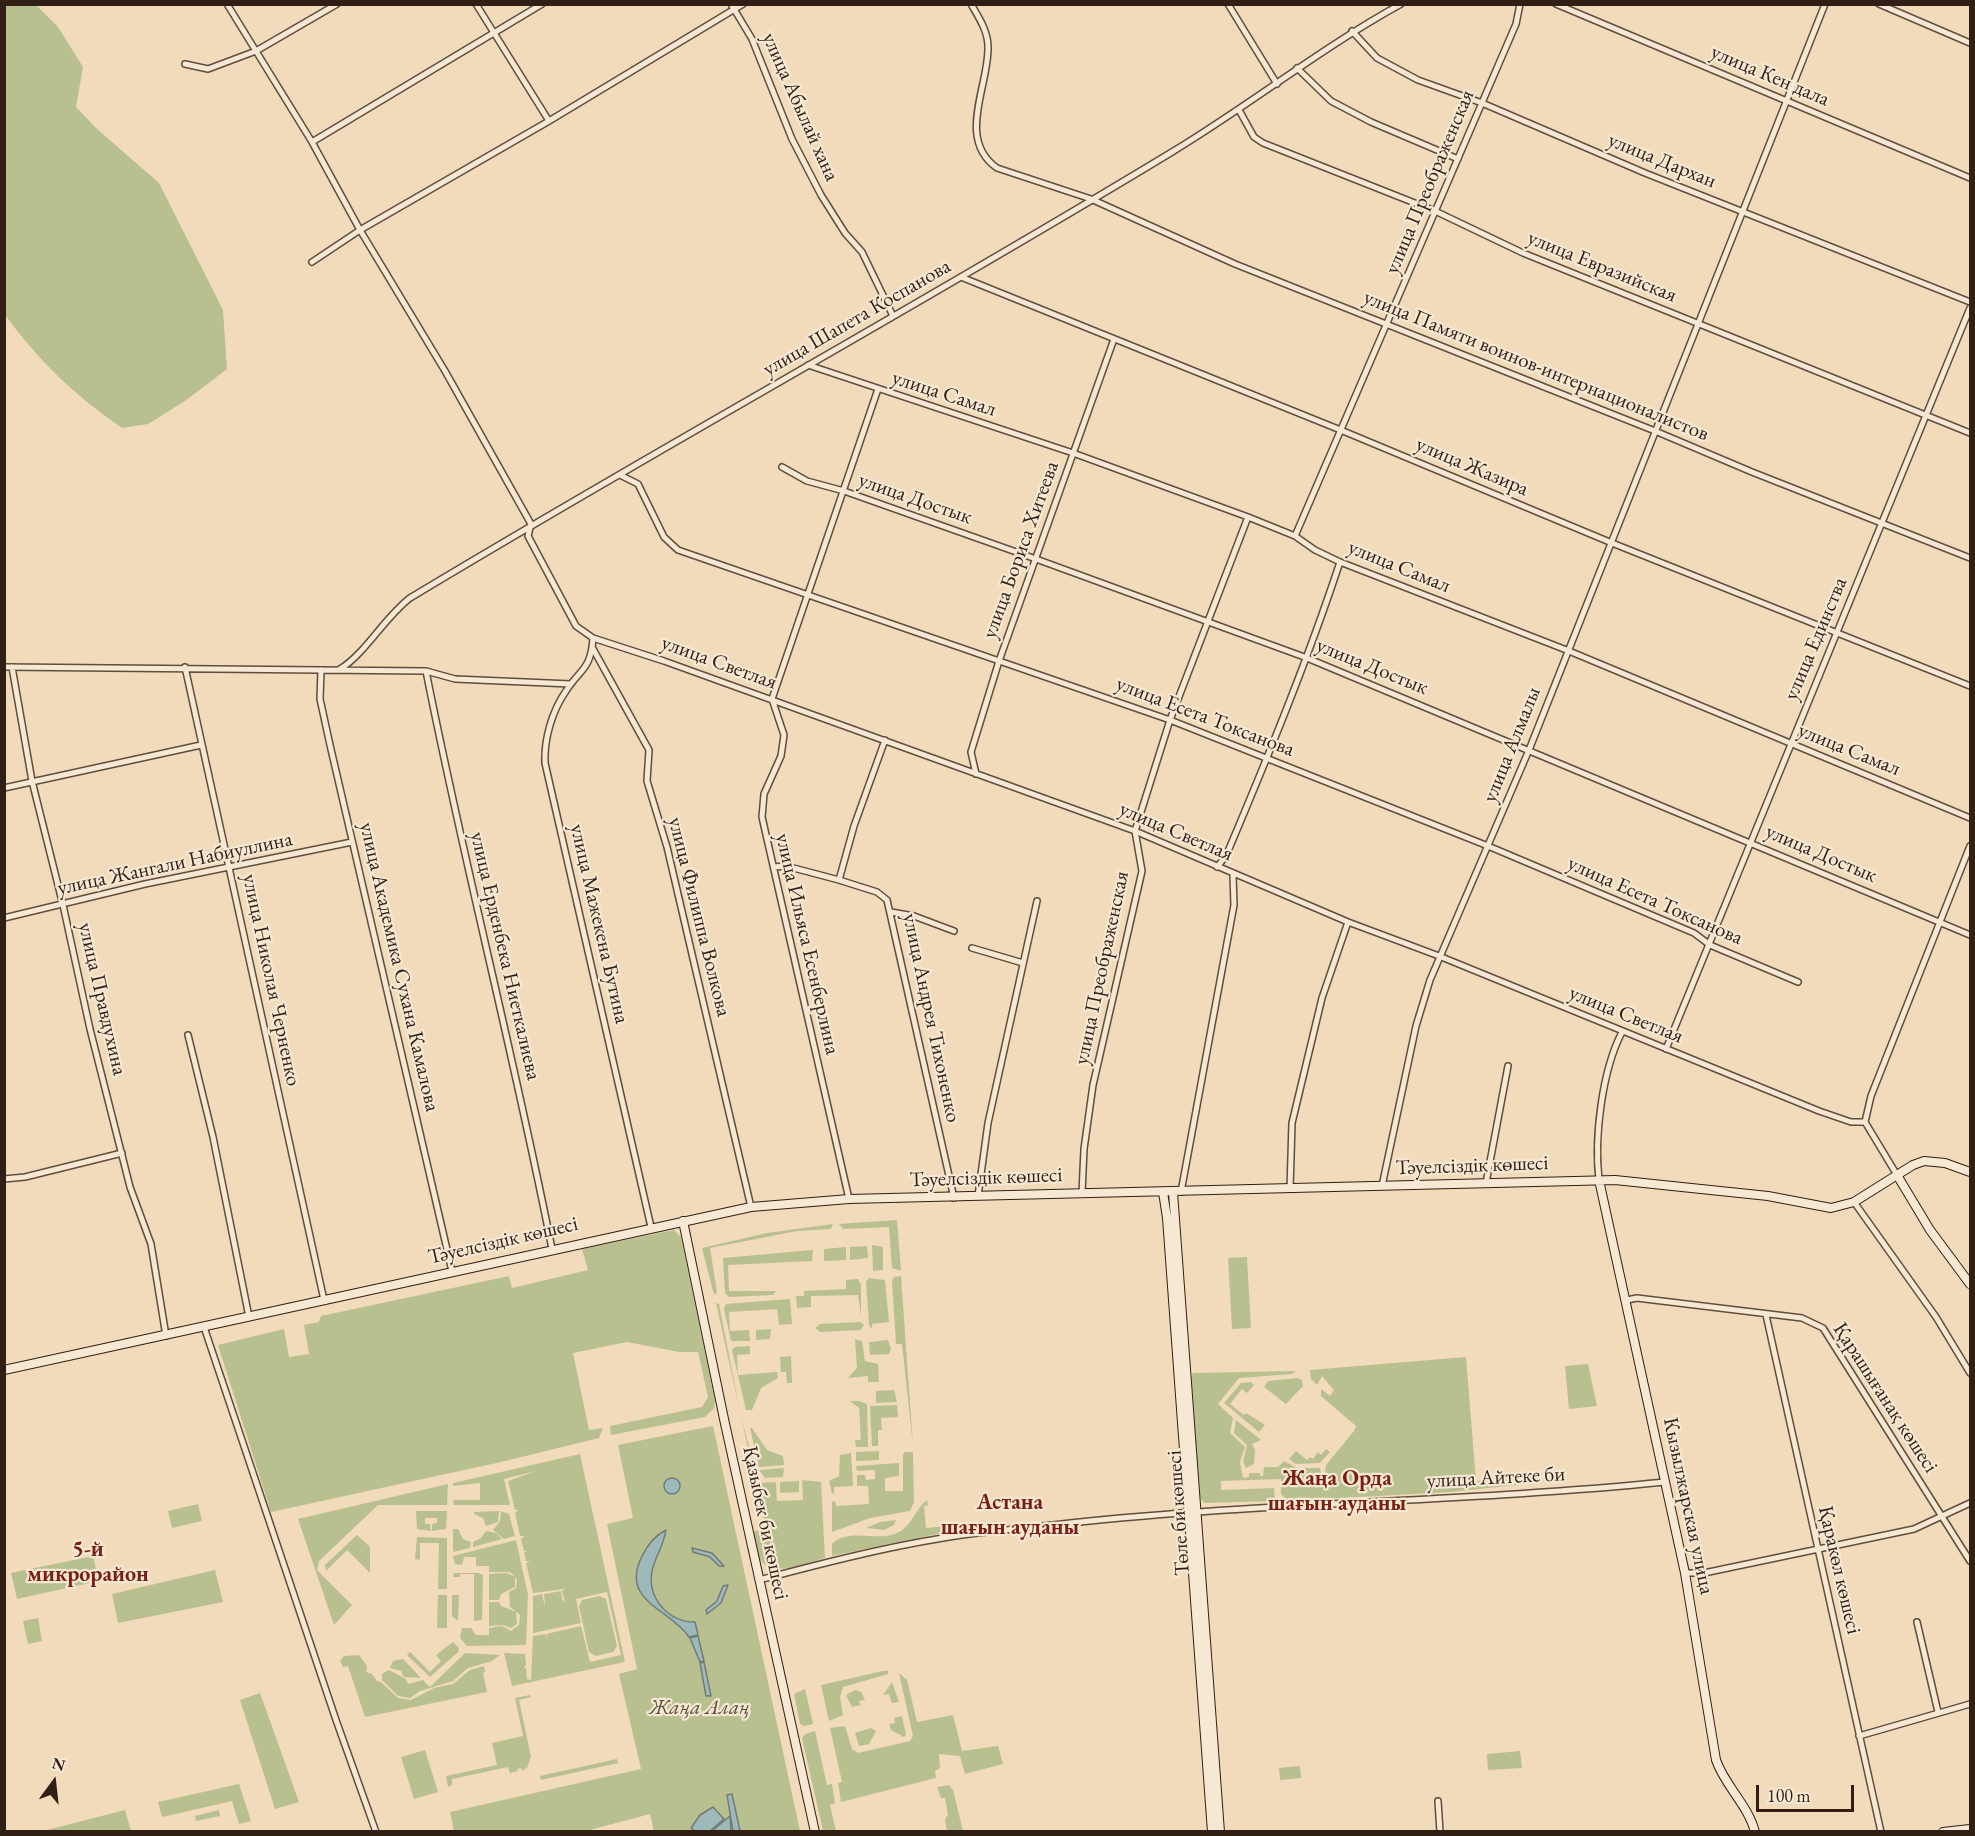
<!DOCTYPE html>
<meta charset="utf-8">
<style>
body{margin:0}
#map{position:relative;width:1975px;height:1836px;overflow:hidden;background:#f1dbba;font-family:"EB Garamond",serif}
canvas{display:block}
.frame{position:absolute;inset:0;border:6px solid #311e14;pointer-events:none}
.north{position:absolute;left:24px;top:1752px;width:60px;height:60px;-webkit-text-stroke:4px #f6e8d2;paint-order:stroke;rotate:15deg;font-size:16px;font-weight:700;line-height:24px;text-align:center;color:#311e14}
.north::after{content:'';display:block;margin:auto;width:21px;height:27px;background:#311e14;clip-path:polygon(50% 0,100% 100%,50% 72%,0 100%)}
.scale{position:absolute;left:1756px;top:1785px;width:98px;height:27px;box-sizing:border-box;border:3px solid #311e14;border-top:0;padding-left:8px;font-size:18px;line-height:21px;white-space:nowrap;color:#311e14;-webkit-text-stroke:4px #f6e8d2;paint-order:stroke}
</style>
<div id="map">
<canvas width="1975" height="1836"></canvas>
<div class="frame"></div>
<div class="north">N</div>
<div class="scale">100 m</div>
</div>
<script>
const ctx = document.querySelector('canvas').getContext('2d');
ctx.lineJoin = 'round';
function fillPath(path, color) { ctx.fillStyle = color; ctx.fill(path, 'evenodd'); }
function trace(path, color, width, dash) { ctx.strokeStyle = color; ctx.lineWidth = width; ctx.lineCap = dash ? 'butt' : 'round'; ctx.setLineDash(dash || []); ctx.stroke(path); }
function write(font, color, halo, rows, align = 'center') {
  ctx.font = font + ' "EB Garamond",serif'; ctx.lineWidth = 4.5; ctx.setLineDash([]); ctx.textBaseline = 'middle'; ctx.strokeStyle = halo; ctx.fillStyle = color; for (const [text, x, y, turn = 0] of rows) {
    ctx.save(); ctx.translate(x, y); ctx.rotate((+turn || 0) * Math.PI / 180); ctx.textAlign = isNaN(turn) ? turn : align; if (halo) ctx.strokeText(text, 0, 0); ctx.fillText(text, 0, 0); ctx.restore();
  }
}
const green = new Path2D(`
 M4 5H36L58 27 83 67 76 107 96 128 159 183 223 310 227 369 185 401 148 424 122 428C76 397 37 359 5 315Z
 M897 1220 901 1271 892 1268 889 1227 843 1229 839 1224Z
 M833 1224 831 1229 797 1231 710 1248 717 1292 714 1295 702 1248 767 1233Z
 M674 1230 681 1237 715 1401 714 1408 705 1417 611 1435 610 1426 702 1407 708 1397 698 1352H679L627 1342 573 1353 589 1430 603 1428 599 1438 501 1462 271 1512 218 1345 284 1329 289 1357 309 1354 304 1325 319 1322 321 1316 509 1276 512 1288 588 1270 582 1249Z
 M872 1245 883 1247V1270L873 1271Z
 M867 1246 868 1258 850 1260V1247Z
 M846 1247V1260L824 1261V1249Z
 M813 1250 812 1261 728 1265 729 1291H776L773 1295 729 1297 725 1293 723 1258Z
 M1247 1257 1251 1328 1232 1329 1228 1258Z
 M901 1276 913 1446 902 1344H896L892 1281 894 1277Z
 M869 1278 885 1280 889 1322 872 1324V1329L869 1325 866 1282Z
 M858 1279 861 1285V1316L858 1295 811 1296V1307L797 1308 796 1296H804V1291L846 1289V1280Z
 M790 1299 792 1324 779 1325 777 1309 729 1312 730 1331 749 1330 750 1341H731L724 1309 726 1304Z
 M716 1303 719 1304 740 1411Z
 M860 1322 864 1325 861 1330 820 1332 815 1328 820 1324Z
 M771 1329 770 1339 756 1340V1330Z
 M855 1339 862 1341 865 1361 878 1364 879 1382H868V1376L848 1378 857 1368Z
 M888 1340 891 1349 889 1354 870 1355 869 1342Z
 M750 1346V1354L737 1355 738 1375 777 1372 778 1378 761 1388 752 1410H746L732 1350 735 1347Z
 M791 1356 792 1383H787L786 1372H781L780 1357Z
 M1466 1357 1476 1481 1535 1477 1536 1483 1450 1492 1288 1501 1281 1494V1479L1221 1481V1490L1274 1488 1275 1501 1204 1503 1200 1498 1191 1377 1193 1373 1296 1371 1292 1374 1239 1378 1218 1404 1233 1418 1230 1433 1245 1447 1240 1462 1243 1478 1249 1477V1473H1260V1476H1263L1264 1467H1278L1284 1461 1297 1468H1320L1321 1473H1325L1326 1465 1354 1431 1356 1426 1321 1396V1389L1330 1396 1334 1390 1322 1376 1317 1385 1311 1379 1310 1370Z
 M1588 1364 1597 1406 1569 1409 1565 1366Z
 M1297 1378 1302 1380 1303 1386 1286 1404 1264 1387 1268 1381Z
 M1251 1382 1254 1385 1247 1393 1242 1389 1230 1404 1244 1415 1246 1413 1265 1425 1259 1432 1224 1403 1241 1383Z
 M894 1390 897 1402 876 1403V1391Z
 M850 1401H859L867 1404 868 1447H856L855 1440H861L859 1408Z
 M897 1405 898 1417 881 1418 882 1430H878V1446H872L870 1406Z
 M741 1417 759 1483 776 1482 777 1501 803 1500 802 1480 821 1482 825 1558C807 1563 769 1580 758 1556 755 1549 754 1539 752 1532L766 1528Z
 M1236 1420 1261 1440 1252 1444 1255 1450 1254 1464 1246 1468 1243 1462 1247 1445 1234 1433Z
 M713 1426 800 1831H654L650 1814 586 1831H454L450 1812 641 1769 619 1674 637 1669 607 1524 633 1518 618 1445Z
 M750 1428H752L767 1450 783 1456 784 1465 759 1467Z
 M1326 1449 1330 1452 1320 1463 1296 1464 1289 1459 1296 1451 1307 1460 1310 1457 1313 1459 1318 1452 1321 1455Z
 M879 1451V1460L856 1461V1452Z
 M905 1452H913L914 1502 910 1511 870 1518 832 1532V1502L835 1501 836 1506 869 1504 868 1486H857V1475H865L866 1480 875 1479V1470L857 1471 856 1466 899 1463V1476L885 1478V1491H903V1455Z
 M851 1453 853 1486 834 1487V1494L832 1493 829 1481 839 1476 840 1455Z
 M580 1454 625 1662 512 1686 504 1653 525 1654 526 1665 524 1668H526L527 1679 531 1680 533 1636 545 1634 548 1641 546 1634 581 1626 590 1662 621 1655 607 1592 576 1599 581 1623 533 1633V1596L542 1594 545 1607 544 1594 561 1591 562 1599 565 1602 562 1591 565 1589 533 1593 526 1563 530 1561H526L524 1553 527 1551H524L521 1539 524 1536H520L515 1513 519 1510H515L508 1481 536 1471 504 1479 510 1505H454L453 1500H480V1483L453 1486V1483Z
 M784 1468 783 1477 765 1478 759 1470Z
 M799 1481V1492L780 1493V1482Z
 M448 1484 447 1505H378L319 1561 317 1570 352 1605 334 1625 298 1519Z
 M927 1500 928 1505 924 1506 926 1528 997 1521 998 1526 937 1534 832 1556V1544C845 1530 870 1538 887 1536 912 1532 912 1512 927 1500Z
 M198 1504 202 1521 172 1528 168 1511Z
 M416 1511H447L446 1529 432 1531V1524L437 1523V1518H425V1524H430L431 1531 417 1529Z
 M499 1511 498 1522 486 1526 483 1518 474 1514V1512Z
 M501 1511 509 1514 515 1536 504 1539 493 1530 500 1521Z
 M896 1520 894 1525 884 1530 866 1528 880 1522Z
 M453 1529H458L463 1539 471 1542 470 1548 453 1552Z
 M486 1531 496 1533 502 1539 473 1547V1542L481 1538Z
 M357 1535 370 1547V1573L347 1550 326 1571 325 1565Z
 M417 1537 447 1538V1589H438L439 1543H420V1560L415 1559Z
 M516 1540 528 1595 526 1645 467 1646 460 1638 462 1628H471L476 1635H489V1628L502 1626 511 1631 519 1625 520 1615 510 1607 509 1592 516 1588 517 1579 510 1572H489V1566H476V1557H464L462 1565 455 1564 453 1556Z
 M93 1556 99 1581 17 1599 11 1573Z
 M215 1570 223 1602 118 1623 112 1594Z
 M454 1573H479L483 1575 482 1620 474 1621V1574H460V1577H453Z
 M507 1573 515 1577V1587L501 1594 499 1600H489V1574Z
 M438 1595H447V1628H437Z
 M452 1595H459L458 1621 452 1616Z
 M600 1596 606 1599 617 1646 613 1652 596 1656 589 1652 579 1606 582 1600Z
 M489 1602H499L501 1606 516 1612 517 1624 511 1628 503 1625 489 1626Z
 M38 1618 42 1641 28 1644 23 1621Z
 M453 1642 459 1648 458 1652 430 1677 407 1655 410 1652 430 1672 441 1661 436 1655Z
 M465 1653 500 1655 492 1661 468 1668 453 1681 420 1691 410 1698 398 1696 382 1680V1674L389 1670 406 1679 408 1684 423 1680 430 1687Z
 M359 1655 367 1666 366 1672 372 1674 377 1681 381 1682 398 1698 411 1700 434 1688 453 1684 470 1670 484 1666 485 1672 483 1673 487 1692 365 1717 348 1666 343 1667 340 1661 344 1656Z
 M403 1659 404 1660 421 1678 404 1677 401 1671 390 1668 393 1661Z
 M883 1671H888V1674L843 1687 840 1697 843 1715 829 1721 821 1685Z
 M899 1673 907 1680 917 1722 953 1715 962 1751 998 1746 1003 1764 965 1774 960 1756 939 1754 940 1768 935 1771 936 1778 841 1802 838 1783 842 1782 830 1728 845 1726 852 1749 858 1753 910 1741 913 1736Z
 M892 1682 899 1702 892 1703 889 1694 883 1695Z
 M805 1689 813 1724 804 1726 800 1724 794 1694Z
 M855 1690 861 1692 865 1700 859 1701 861 1705 852 1707 846 1695Z
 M260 1693 299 1802 275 1809 240 1700Z
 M530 1695 531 1697 519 1700 531 1757 527 1768 522 1771 521 1768 517 1769 518 1771 510 1773 508 1767 452 1779V1785L448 1787 446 1776 497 1765 492 1743 523 1736 515 1698Z
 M902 1716 906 1735 904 1737 891 1730 889 1724 895 1723 894 1718Z
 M871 1728 876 1731 869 1744 859 1746 855 1733Z
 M815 1731 827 1785 832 1784 835 1803 830 1805 836 1831H823L802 1738 805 1734Z
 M425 1750 438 1792 414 1799 401 1757Z
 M1520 1751 1522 1768 1488 1770 1487 1754Z
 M617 1759 618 1763 541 1780 540 1776Z
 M1300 1766 1301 1778 1280 1780 1279 1768Z
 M239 1784 251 1821 239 1824 232 1801 162 1817 158 1802Z
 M949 1785 953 1790 963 1831H947L945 1819 948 1815 945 1798H941L937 1787Z
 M125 1810 131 1831H43Z
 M219 1810 220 1816 196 1821 195 1816Z`);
const water = new Path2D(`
 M664 1486a8 8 0 1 1 16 0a8 8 0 1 1-16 0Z
 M666 1530C664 1545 655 1557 652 1571 647 1598 668 1622 695 1622L698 1635 689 1637C671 1609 619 1602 642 1556 647 1546 654 1536 666 1530Z
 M692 1548 712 1553 724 1566H719L710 1557 693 1552Z
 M728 1585 721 1603 707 1614 706 1610 717 1601 723 1586Z
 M698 1636 704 1661 700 1662 690 1638Z
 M704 1662 711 1696H706L700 1663Z
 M732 1794 740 1831H733L727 1795Z
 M713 1807 724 1819 710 1831H695L691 1828 700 1815Z
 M730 1816 731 1831H712Z`);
const street = new Path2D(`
 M227 4 312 142 360 230 445 371 531 524 528 536 576 626 593 638 664 661 1135 831 1348 922 1439 956 1819 1111 1851 1122H1865
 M476 4 549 121
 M731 4 752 39 792 139 821 195 845 233 862 252 893 316
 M971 4C979 18 988 31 988 47 989 86 956 139 997 168L1091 199 1235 264 1655 431 1752 472 1970 558
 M1228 4 1277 84
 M1556 4 1970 178
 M1879 4 1970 43
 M1352 31 1377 58 1418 80 1482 103 1645 173 1970 302
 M185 64 208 69 256 51 337 4
 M1297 68 1331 101 1371 122 1458 159
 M1239 110 1254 137 1263 143 1435 211 1523 253 1970 433
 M312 142 542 4
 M312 262 360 230 549 121 743 4
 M961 277 1343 431 1612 543 1970 686
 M808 365 1073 453 1248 517 1295 536 1315 550 1340 562 1569 651 1970 818
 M782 467 807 481 844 491 1036 559 1307 658 1970 935
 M620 475 638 484 664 537 678 550 1170 720 1488 846 1694 933 1710 945 1798 982
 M1295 536 1516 24 1520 4
 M593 638C591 670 580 669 566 691 552 711 544 739 545 763L651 1227
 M592 647 649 750 647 781 667 847 751 1207
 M4 667 426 671 455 679 571 684
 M12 667 32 781 63 905 90 1029 130 1187 151 1244 166 1336
 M185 667 324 1300
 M340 669C365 654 384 618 410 598 662 446 920 305 1172 152 1250 105 1321 48 1401 4
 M321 670 320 699 330 745 452 1271
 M426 671C464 864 514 1055 552 1249
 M885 740 854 826 839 880 877 892 887 900 954 1198
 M976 774 971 752 999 661 1114 339
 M4 788 201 745
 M774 867 786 866 839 880
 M1217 867 1226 856C1267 759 1307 662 1340 562
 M891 912 914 916 954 931
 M4 918 145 884 352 842
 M972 948 1023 963
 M188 1035 213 1137 249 1317
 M1666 1049 1970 308
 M1865 1122 1871 1096 1970 846
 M1865 1122 1897 1175
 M4 1179 25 1177 122 1153
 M1599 1180C1594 1137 1602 1071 1622 1032
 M1486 1183 1508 1066
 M1382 1186 1416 1026 1430 980 1529 750 1825 4
 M1290 1189 1292 1123 1322 998 1348 922
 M1181 1192 1234 905 1233 875
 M1082 1193 1084 1149 1093 1085 1142 871 1135 831 1170 720 1248 517
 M978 1196 988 1123 1037 901
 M849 1199 762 817 764 794 781 756 784 735 772 699 878 389
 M1854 1202 1936 1317 1970 1373
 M1627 1300 1637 1298 1802 1318 1823 1328 1970 1561
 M1766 1315 1881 1832
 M204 1327 336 1720 376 1832
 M1685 1573H1704L1914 1529 1970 1503
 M759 1580C820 1564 881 1548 943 1538 985 1531 1028 1528 1070 1523 1268 1502 1467 1502 1665 1482
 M1917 1622 1938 1712
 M1859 1736 1970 1704
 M1438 1801 1440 1832`);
const secondary = new Path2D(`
 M1897 1175 1930 1230 1970 1284
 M1599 1180 1685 1573 1716 1760C1725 1786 1748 1805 1755 1832
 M1163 1192 1167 1218 1212 1832
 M1173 1192 1220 1832
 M683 1221 724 1419 815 1832
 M4 1370 751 1207 849 1199 1615 1180 1768 1196 1831 1208 1854 1202 1913 1165 1924 1161 1945 1163 1970 1172
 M1943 1832 1970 1829`);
const streetNames = [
 ["улица Кен дала",1770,76,23],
 ["улица Абылай хана",800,107,66],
 ["улица Дархан",1662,161,22],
 ["улица Преображенская",1430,182,-67],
 ["улица Евразийская",1602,267,22],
 ["улица Шапета Коспанова",857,318,-30],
 ["улица Памяти воинов-интернационалистов",1536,366,22],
 ["улица Самал",944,394,18],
 ["улица Жазира",1472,467,23],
 ["улица Достык",915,499,19],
 ["улица Бориса Хитеева",1021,550,-70],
 ["улица Самал",1399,567,22],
 ["улица Единства",1816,639,-67],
 ["улица Светлая",719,663,20],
 ["улица Достык",1372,667,22],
 ["улица Есета Токсанова",1205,717,21],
 ["улица Алмалы",1512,745,-68],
 ["улица Самал",1849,750,22],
 ["улица Светлая",1176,832,23],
 ["улица Достык",1821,854,23],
 ["улица Жангали Набиуллина",175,864,-12],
 ["улица Есета Токсанова",1655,901,24],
 ["улица Филиппа Волкова",699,917,76],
 ["улица Мажекена Бутина",599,924,77],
 ["улица Ильяса Есенберлина",807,944,77],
 ["улица Ерденбека Ниеткалиева",505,956,77],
 ["улица Академика Сухана Камалова",399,967,77],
 ["улица Преображенская",1102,968,-78],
 ["улица Николая Черненко",271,980,78],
 ["улица Правдухина",102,999,77],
 ["улица Светлая",1626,1015,22],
 ["улица Андрея Тихоненко",931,1018,78],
 ["Тәуелсіздік көшесі",1472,1166,-2],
 ["Тәуелсіздік көшесі",986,1178,-2],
 ["Тәуелсіздік көшесі",503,1241,-13],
 ["Қарашығанақ көшесі",1885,1398,57],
 ["улица Айтеке би",1496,1478,-3],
 ["Кызылжарская улица",1688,1506,78],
 ["Төле би көшесі",1179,1513,-94],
 ["Қазыбек би көшесі",765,1523,78],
 ["Қаракөл көшесі",1839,1570,77]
];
const parkNames = [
 ["Жаңа Алаң",700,1708]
];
const neighbourhoodNames = [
 ["Жаңа Орда",1337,1479],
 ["шағын ауданы",1337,1504],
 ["Астана",1010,1503],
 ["шағын ауданы",1010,1528],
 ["5-й",88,1550],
 ["микрорайон",88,1575]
];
fillPath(green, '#b9c090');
fillPath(water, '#9eb9b9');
trace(water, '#727b77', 1.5);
trace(street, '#614d3e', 8);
trace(secondary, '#311e14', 10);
trace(street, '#f6e8d2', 5);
trace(secondary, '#f6e8d2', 8);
write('21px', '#311e14', '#f6e8d2', streetNames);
write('italic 21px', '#5a4f39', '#f6e8d2', parkNames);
write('bold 22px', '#7a1f14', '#f6e8d2', neighbourhoodNames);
</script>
